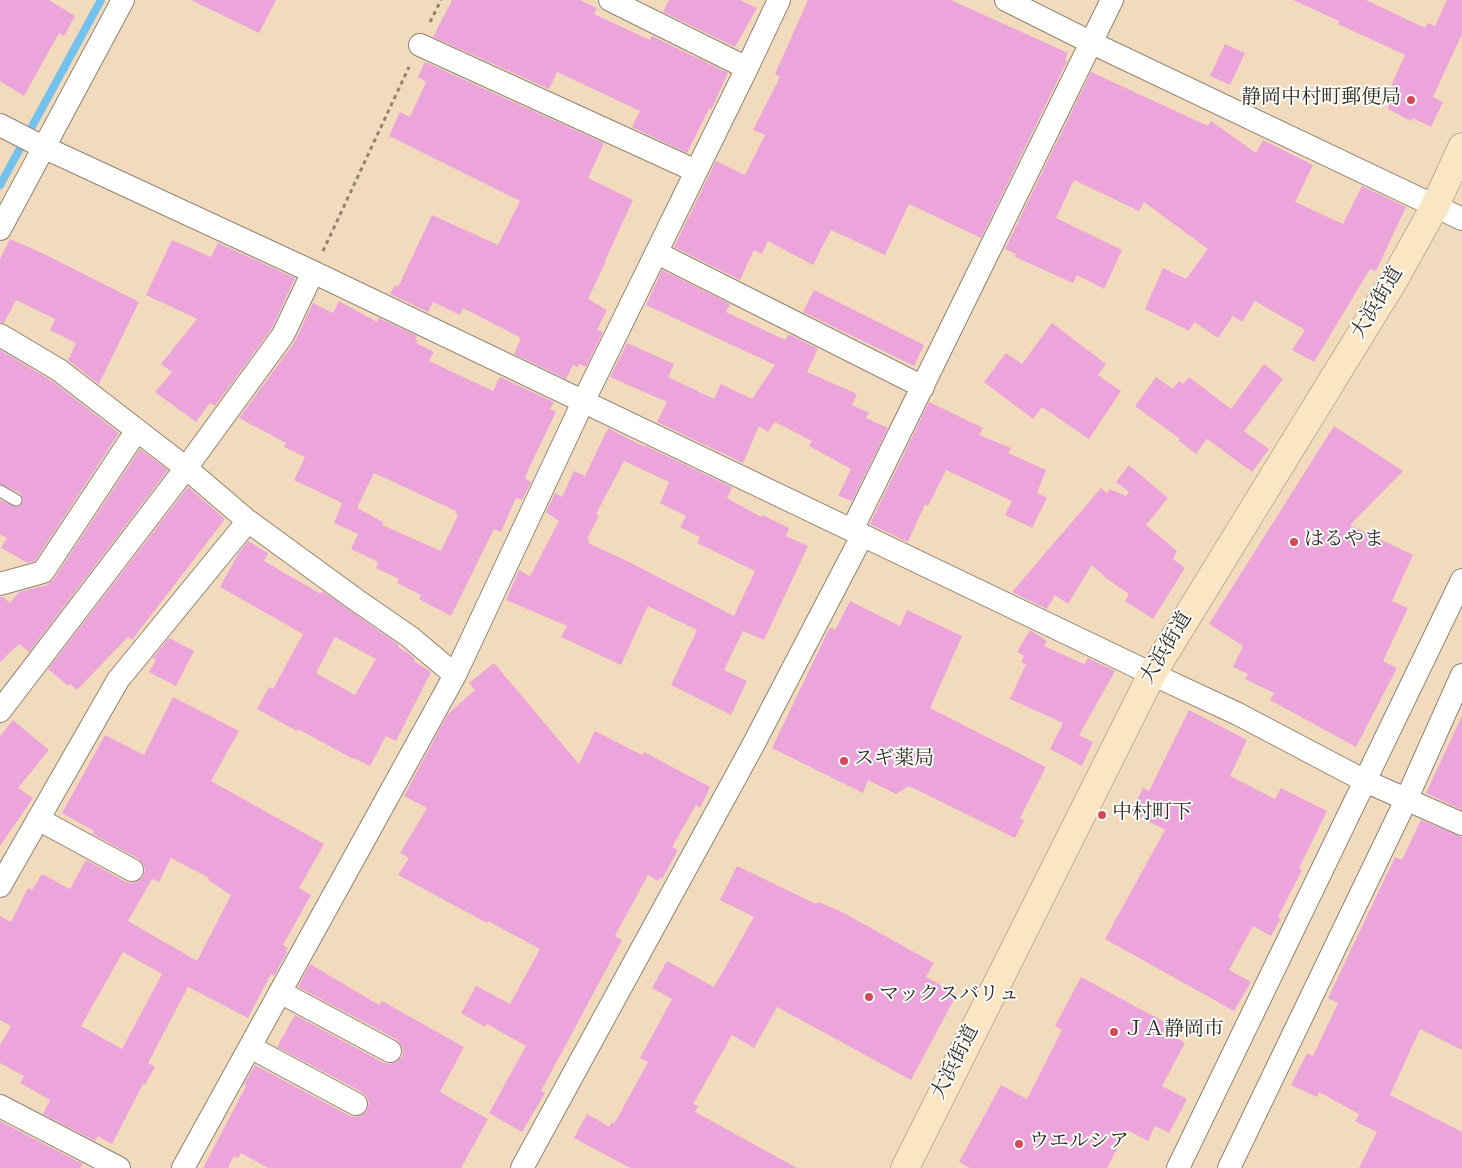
<!DOCTYPE html>
<meta charset="utf-8">
<style>
body{margin:0}
canvas{display:block;background:#f2dbbc}
</style>
<canvas width="1462" height="1168"></canvas>
<script>
const ctx = document.querySelector('canvas').getContext('2d');
ctx.lineJoin = 'round';
function trace(path, color, width, dash) { ctx.strokeStyle = color; ctx.lineWidth = width; ctx.lineCap = dash ? 'butt' : 'round'; ctx.setLineDash(dash || []); ctx.stroke(path); }
function fillPath(path, color) { ctx.fillStyle = color; ctx.fill(path, 'evenodd'); }
function write(font, color, halo, rows, align = 'center') {
  ctx.font = font + ' "Sorts Mill Goudy","Noto Serif JP",serif'; ctx.lineWidth = 4; ctx.setLineDash([]); ctx.textBaseline = 'middle'; ctx.strokeStyle = halo; ctx.fillStyle = color; for (const [text, x, y, turn = 0] of rows) {
    ctx.save(); ctx.translate(x, y); ctx.rotate((+turn || 0) * Math.PI / 180); ctx.textAlign = isNaN(turn) ? turn : align; if (halo) ctx.strokeText(text, 0, 0); ctx.fillText(text, 0, 0); ctx.restore();
  }
}
const stream = new Path2D(`
 M0 185 101 0`);
const building = new Path2D(`
 M0 0H49L75 16 64 36 59 33 24 96 0 81Z
 M191 0H276L259 33Z
 M452 0H580L597 8 594 14 650 40 652 36 728 73 711 110 709 109 687 153 632 127 640 111 557 72 549 89 433 37Z
 M669 0H740L757 8 735 47 663 12Z
 M808 0H951L1068 53 1065 60 1067 61 981 238 909 204 885 255 831 230 813 265 768 241 762 254 754 250 740 280 674 247 716 161 745 175 765 135 753 130 780 77 775 74Z
 M1293 0H1366L1425 28 1428 23 1435 26 1447 0H1462V34L1433 97 1443 102 1431 127 1413 118 1411 121 1388 109 1389 104 1384 102 1405 55 1338 24 1339 21Z
 M1225 44 1245 53 1230 85 1210 76Z
 M425 62 604 143 588 178 633 200 605 261H606L588 299 607 310 597 330 603 332 586 367 579 364 578 367 573 365 566 379 514 354 521 338 463 308 460 315 433 302 428 312 390 294 395 285 398 287 432 215 498 245 520 201 389 136 400 112 410 117 426 82 418 77Z
 M1091 72 1208 126 1211 121 1256 153 1263 140 1313 165 1295 202 1343 224 1362 186 1406 207 1376 271 1370 269 1314 362 1292 350 1305 330 1255 301 1242 322 1233 316 1218 338 1194 322 1189 331 1145 309 1163 268 1186 279 1208 249 1144 202 1139 211 1074 180 1056 218 1122 250 1104 289 1077 275 1073 283 1015 257 1016 254 1005 249Z
 M10 239 44 254 139 302 99 384 68 360 76 343 50 330 55 319 16 300 4 323 0 322V259Z
 M172 240 211 257 218 243 295 278 272 328 215 406 210 403 196 422 155 392 172 372 161 364 197 319 146 295Z
 M662 270 730 304 726 312 785 340 788 335H791L818 349 807 372 857 394 852 405 869 413 866 418 888 428 852 501 838 496 851 469 809 446 812 441 775 422 768 432 759 426 743 463 657 422 667 402 610 377 627 343 674 364 668 377 714 399 721 384 752 399 775 365 646 305Z
 M814 290 924 345 914 366 803 312Z
 M339 301 377 322 379 318 417 336 415 339 418 341 416 343 434 352 429 361 493 391 500 377 554 402 550 409 556 412 528 470 525 478 531 482 522 500 516 498 501 532 494 529 451 616 419 599 421 595 397 583 399 579 376 568 378 562 351 549 358 534 334 523 342 503 294 480 305 457 284 447 286 443 239 418 294 343 313 303 333 313ZM374 473 456 511 455 513 458 515 441 551 382 525 383 522 357 508Z
 M1052 323 1106 364 1098 375 1121 391 1089 439 1042 407 1033 419 984 382 1006 353 1022 364Z
 M0 350 52 381 119 433 35 561 28 563 1 548 7 538 0 534V500L16 507 20 506 23 500 20 493 0 484Z
 M1264 364 1283 379 1244 431 1269 449 1252 472 1207 439 1196 454 1179 441 1180 439 1135 406 1156 377 1173 389 1179 381 1183 384 1189 377 1231 409Z
 M929 402 983 428 979 435 1011 448 1008 453 1046 470 1037 493 1047 498 1032 528 1005 515 1012 501 946 470 928 506 925 504 908 542 870 524Z
 M1334 426 1403 471 1350 525 1413 555 1392 601 1408 608 1383 661 1397 668 1356 747 1270 700 1274 693 1245 679 1248 674 1233 667 1243 646 1209 624Z
 M608 428 645 447 646 446 732 487 727 498 761 517 762 515 789 528 786 536 808 546 764 640 743 631 724 670 747 681 731 715 671 685 697 630 648 606 621 665 561 637 567 626 506 600 519 570 530 576 559 521 546 512 555 493 562 497 574 471 585 476ZM624 461 669 482 660 503 686 516 680 527 700 537 697 543 755 571 734 616 627 561 588 543 590 540 587 539 599 516 596 514Z
 M140 449 168 470 29 652 19 644 0 662V597H3L10 603 19 592 47 585 54 579Z
 M1129 465 1168 498 1146 525 1177 551 1173 559 1185 568 1153 619 1125 601 1129 594 1106 578 1092 565 1068 604 1055 595 1047 609 1012 592 1101 488 1107 493 1110 489 1126 496 1129 492 1116 482Z
 M188 487 225 519 132 640 128 637 77 690 70 684 68 686 48 669Z
 M248 541 268 553 264 561 321 594 322 591 399 645 398 647 410 654 415 659 414 661 431 672 396 741 386 736 370 766 354 758 353 759 298 729 297 731 257 709 269 687 273 689 303 634 220 587 238 554ZM335 637 376 659 355 695 316 673Z
 M850 601 900 626 907 610 962 636 930 708 1046 767 1020 818 1024 820 1015 838 909 786 896 794 868 780 863 793 772 748 830 627 835 630Z
 M1030 630 1047 641 1044 646 1084 664 1088 658 1115 671 1079 735 1093 742 1082 766 1050 749 1063 723 1010 699 1026 664 1021 662 1024 656 1017 652Z
 M169 638 194 651 176 686 149 672 156 660 153 658Z
 M494 663 579 764 595 731 642 755 644 752 710 787 700 808 696 805 672 847 678 850 662 879 660 877 658 881 648 875 615 936 622 940 541 1091 545 1093 522 1132 489 1113 526 1046 487 1024 485 1027 461 1013 476 986 510 1004 540 949 488 921 487 923 398 875 409 858 400 853 427 808 404 796 448 714 475 690 469 683Z
 M173 697 239 731 211 781 324 844 299 888 311 895 283 945 288 948 286 951 287 952 274 976 271 974 248 1018 188 987 148 1063 155 1067 145 1085 143 1084 112 1144 98 1136 95 1141 43 1114 50 1100 20 1083 24 1076 0 1063V1045L11 1026 0 1020V916L11 922 28 888 32 890 42 874 70 889 86 860 126 882 132 883 138 881 143 877 145 869 143 864 139 859 93 834 94 831 62 813 105 735 144 755ZM171 858 209 878 208 880 231 895 197 961 128 921 152 879 159 882ZM123 952 162 974 122 1049 81 1026Z
 M1189 710 1247 740 1230 776 1275 799 1281 788 1327 811 1299 868 1302 870 1278 917 1281 919 1271 936 1253 926 1229 970 1251 982 1234 1011 1105 939 1165 830 1131 812 1143 788 1149 791Z
 M1462 716V810L1426 793Z
 M13 720 49 750 18 788 33 798 0 846V736Z
 M1421 820 1462 837V1050L1420 1029 1390 1095 1462 1132V1168H1359L1377 1132 1355 1121 1359 1114 1319 1092 1317 1097 1291 1085 1307 1053 1313 1056 1338 1003 1328 998 1395 857 1402 860Z
 M737 866 816 904 818 902 842 912 934 963 926 977 957 994 911 1080 777 1007 754 1048 732 1035 693 1104 698 1106 695 1112 797 1168H630L574 1138 587 1114 610 1127 611 1122 614 1124 648 1062 640 1058 672 999 652 988 667 961 714 987 754 917 720 900Z
 M310 964 379 1005 382 1001 464 1047 440 1092 488 1119 461 1168H268L241 1153 238 1158 234 1156 228 1168H203L246 1086 244 1084 255 1065 350 1116 357 1117 362 1115 367 1111 369 1103 367 1097 362 1092 277 1047 295 1015 384 1063 390 1064 396 1062 402 1057 403 1051 401 1045 396 1039 298 987Z
 M1081 977 1181 1031 1177 1038 1185 1043 1162 1086 1187 1099 1169 1133 1155 1126 1148 1141 1127 1130 1107 1168H970L959 1162 1001 1085 1027 1099 1062 1030 1055 1026Z
 M0 1121 83 1164 80 1168H0Z`);
const path = new Path2D(`
 M430 22 441 0
 M323 251 409 67`);
const lane = new Path2D(`
 M0 491 16 500`);
const street = new Path2D(`
 M610 0 747 68
 M1006 0 1092 43 1462 219
 M420 45 696 171
 M0 125 41 146 313 272 1152 674 1238 714 1365 781 1462 824
 M0 229 123 0
 M657 253 923 387
 M0 335 59 370 186 468 248 521 355 599 410 637 455 675
 M852 530 1112 0
 M0 584 43 572 137 430
 M0 711 186 468 283 335 313 272
 M38 819 132 870
 M0 886 118 680 248 521
 M280 992 390 1051
 M250 1047 356 1104
 M0 1106 119 1168
 M183 1168 455 675 583 402 747 68 779 0
 M522 1168 751 749 862 536
 M1178 1168 1462 580
 M1229 1168 1407 798 1462 675`);
const secondary = new Path2D(`
 M905 1168 1152 674 1394 280 1435 206 1462 147`);
const markers = [
 [1411,100,5,"#d1495b"],
 [1294,542,5,"#d1495b"],
 [844,761,5,"#d1495b"],
 [1102,815,5,"#d1495b"],
 [869,997,5,"#d1495b"],
 [1114,1032,5,"#d1495b"],
 [1019,1144,5,"#d1495b"]
];
const poiNames = [
 ["静岡中村町郵便局",1401,100,"right"],
 ["はるやま",1304,542],
 ["スギ薬局",854,761],
 ["中村町下",1112,815],
 ["マックスバリュ",879,997],
 ["ＪＡ静岡市",1124,1032],
 ["ウエルシア",1029,1144]
];
const streetNames = [
 ["大浜街道",1379,304,-59],
 ["大浜街道",1168,649,-59],
 ["大浜街道",957,1063,-63]
];
trace(stream, '#73c2ee', 8);
fillPath(building, '#eca5da');
trace(lane, '#8e8374', 13);
trace(street, '#8e8374', 24);
trace(secondary, '#8e8374', 29);
trace(path, '#8e8374', 3, [4, 4]);
trace(lane, '#fff', 11);
trace(street, '#fff', 22);
trace(secondary, '#fbe6c3', 28);
for (const [x, y, r, color] of markers) { const dot = new Path2D(); dot.arc(x, y, r, 0, 2 * Math.PI); ctx.fillStyle = color; ctx.fill(dot); trace(dot, '#fdfcf7', 2); }
write('20px', '#2b2b2b', '#fdfcf7', poiNames, 'left');
write('20px', '#2b2b2b', '#fdfcf7', streetNames);
</script>
